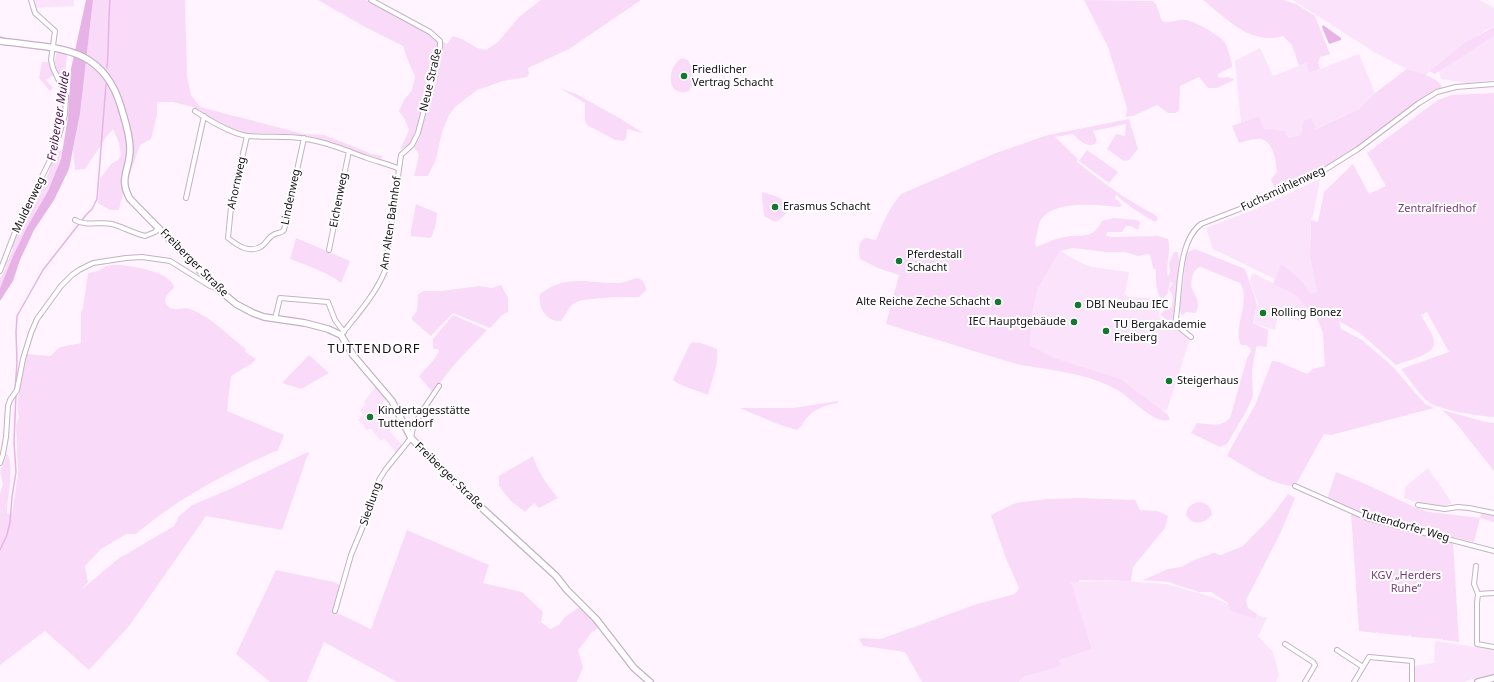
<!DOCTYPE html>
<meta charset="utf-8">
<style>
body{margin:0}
canvas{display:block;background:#fff4ff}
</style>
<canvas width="1494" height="682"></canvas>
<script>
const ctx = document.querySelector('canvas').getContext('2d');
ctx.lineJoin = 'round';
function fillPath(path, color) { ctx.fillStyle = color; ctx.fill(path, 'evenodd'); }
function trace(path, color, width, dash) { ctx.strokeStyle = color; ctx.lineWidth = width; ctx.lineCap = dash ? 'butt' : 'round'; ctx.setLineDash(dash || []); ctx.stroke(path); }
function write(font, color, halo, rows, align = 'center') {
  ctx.font = font + ' "Noto Sans",sans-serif'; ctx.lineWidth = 4; ctx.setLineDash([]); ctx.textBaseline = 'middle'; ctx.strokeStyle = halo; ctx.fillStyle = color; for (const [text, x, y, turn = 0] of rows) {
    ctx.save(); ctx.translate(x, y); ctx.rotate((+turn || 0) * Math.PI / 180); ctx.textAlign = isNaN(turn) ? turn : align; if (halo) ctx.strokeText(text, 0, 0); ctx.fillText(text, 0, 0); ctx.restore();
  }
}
const built = new Path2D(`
 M33 0H74V6L35 8Z
 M1293 0H1480L1494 8V27L1487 29 1436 65 1425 76 1407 69 1374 52Z
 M1494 36V80L1467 83 1441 79 1439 71Z
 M1260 48 1273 76 1306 63 1310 73 1359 54 1375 93 1359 109 1315 129 1311 118 1301 135 1289 138 1285 131 1264 130 1259 116 1241 123 1235 61Z
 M1320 179 1314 212 1311 220 1310 236V257L1317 292 1310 293 1302 281 1281 265 1275 279 1213 249 1206 228 1256 209Z
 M1060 251 1081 263 1092 267 1129 272 1125 294 1129 297 1160 299 1159 316 1162 319 1172 324 1190 339 1167 410 1162 411 1121 379 1055 358 1030 345 1032 315 1038 288Z
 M1253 273 1294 294 1310 310 1300 321 1278 315 1275 330 1254 323 1258 304 1250 281Z
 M376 386 386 399 378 413 382 421 388 427 392 434 403 446 396 453 384 438 381 441 371 429 365 430 364 425 358 420 363 414 360 411 366 404 364 402Z
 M1428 468 1452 503 1442 507 1418 503 1404 498 1405 487Z
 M1123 581 1166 584 1212 597 1236 608 1267 618 1258 636 1273 652 1279 675 1276 682H1019L1023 677 1060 666 1059 660 1092 649 1071 582Z
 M1435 641 1494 650V674L1479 677 1463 682H1415V666L1434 663Z`);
const green = new Path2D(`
 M93 0H185L187 76 191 95 200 107 304 134 324 135 372 154 383 156 380 160 314 137 289 134 245 133 237 131 208 116 196 108 173 102H157V115L151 139 140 145 122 197 119 210H110L98 203 100 179 111 164 118 160 121 155 119 143 113 129 107 136 85 169 75 170 73 151 80 114Z
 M318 0H365L447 44 453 36 464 40 477 48 486 50 498 42 519 17 541 0H641L569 49 528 68 529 74 527 77 503 81 477 90 455 107 449 115 442 132 436 159 428 176H414L419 155 413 145 420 135 429 99 427 92 412 143 400 150 409 130 405 120 399 111 404 100 412 90 415 76 407 58 403 46 365 27Z
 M1084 0 1153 1 1156 4 1162 21C1172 24 1177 19 1186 20 1195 21 1216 34 1223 40 1228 46 1230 57 1232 64V67L1218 74V77C1224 79 1228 75 1234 80L1217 88H1208L1199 77 1180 86 1179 111 1175 113H1168L1157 105 1133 116 1126 117 1127 108 1108 47Z
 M1203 0H1283L1296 4 1315 16 1330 54 1320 57 1318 63 1320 69 1309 73 1306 63 1299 66 1292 45 1283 36C1279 37 1275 38 1271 38 1244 39 1222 15 1203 0Z
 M1494 27V36L1435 74 1429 71 1466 42Z
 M57 53H61L67 54 64 84C60 76 51 63 57 53Z
 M682 58 688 60C693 69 697 81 689 91 666 99 666 66 682 58Z
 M42 62H48L54 75 46 80 53 88 50 91 39 78Z
 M1407 69C1418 73 1441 77 1443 90L1431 96 1378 136 1315 176 1277 193 1271 180 1277 172C1276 162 1274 142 1261 139 1255 138 1245 142 1239 143L1232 126 1259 116 1264 129 1285 131 1289 138 1301 135 1304 121 1311 118 1316 129 1359 109 1375 93Z
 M560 88 578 95 621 119 643 133 627 129 626 139 623 141 615 140 587 125 585 121V103Z
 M1494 93V417C1479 416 1436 410 1426 400 1417 391 1409 379 1401 369L1449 352 1427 312 1421 315C1425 323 1434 334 1434 343 1435 355 1405 361 1396 365L1360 333 1339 321 1341 329 1362 340 1392 366 1425 404 1434 408 1331 435 1324 434 1295 486C1270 485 1249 468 1227 456L1232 446 1255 405 1272 361 1279 362 1307 374 1313 369 1325 366 1323 333 1317 318 1294 294 1273 284 1281 264 1302 281 1310 293 1317 292 1310 257 1311 220 1318 222 1324 192 1353 164 1369 194 1386 186 1367 153 1438 100 1452 95Z
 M1129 119 1138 149 1129 160 1124 161 1107 149 1116 134 1125 136 1126 124 1093 131 1097 140 1095 144C1086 148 1079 140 1073 134L1055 137 1078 159 1076 161C1097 178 1118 194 1141 207 1146 211 1156 213 1158 219L1155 222C1141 214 1128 206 1116 195L1115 198 1122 205 1120 207C1099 205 1041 197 1038 229 1037 235 1034 240 1036 247 1044 244 1052 240 1060 238 1078 233 1092 242 1102 221L1113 218 1138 220 1140 223 1138 230 1131 226H1126L1122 232H1107L1106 236 1112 237 1158 236 1168 239C1172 252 1165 263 1168 277L1170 272 1169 263 1174 252H1178C1182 273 1177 296 1175 317L1171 320H1167L1161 315 1165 308 1172 307 1173 296 1169 289 1173 284 1172 282H1170L1168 293 1162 300C1155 292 1156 279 1156 270L1153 268 1150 255 1148 254 1138 256 1125 252H1107L1073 248 1060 251 1038 288 1032 315 1030 345 1055 358 1121 379 1168 415 1170 419C1158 428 1130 397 1119 391 1089 373 1054 371 1021 365 1015 364 1012 362 1006 361L886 324 899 275 878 268 860 259C859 253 857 240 866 238 869 238 873 240 876 240 883 223 889 208 901 194L996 153 1048 135Z
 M57 147 62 152 56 173 48 191 27 227 13 256 0 288V279L6 267 4 265 6 260H8L13 249 11 246 42 182 46 180Z
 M1087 150 1118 172 1109 183 1079 161Z
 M762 192 776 196 788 203C790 213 783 218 775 222L764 216 762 197Z
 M416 204 437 213 436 224 431 238 411 236V230Z
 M296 238 350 261 341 283C325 271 308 266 290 259Z
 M1195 249 1245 269 1257 304 1253 323 1268 330 1267 345 1266 347 1257 346 1256 348 1252 370 1253 396 1247 410 1227 444 1220 447 1191 433 1197 423C1209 424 1221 428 1230 418L1247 358 1251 352 1250 348 1246 345H1241C1232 326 1252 302 1240 283L1201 267C1193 267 1190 282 1192 289 1194 293 1198 299 1198 304 1199 307 1196 311 1196 313L1186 312 1183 315 1181 314 1180 310 1186 256 1188 252Z
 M113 265C126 264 171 271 174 287 172 292 161 297 167 305 173 313 182 306 190 309 212 317 228 336 246 349L245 352 256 359 251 364 231 376 227 411 284 435 278 450C226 473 180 497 136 534H126L101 549 85 566 88 582 81 590 118 559 174 526 179 516 192 505 228 490 308 452 309 454 307 457 282 530 206 516 129 626 89 670 45 631 0 665V494L3 484 0 472 7 453C15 466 7 498 7 514H12L18 475 16 425 19 416C14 406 24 365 27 354L50 356 60 347 81 343V313L83 308 88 273 98 271 106 266Z
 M638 278C643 280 646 285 646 290L639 297H615L582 300 574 303 570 307 561 321C547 322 537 308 540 294 569 273 588 284 620 283 626 282 632 279 638 278Z
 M501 285 508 298V312L502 315 490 328 453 313 431 336 412 320V317L417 311 418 294 424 291H442L479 286 492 288Z
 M453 315 487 330C468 351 448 368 434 393H433L419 376 432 362 439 352 438 349H433V339Z
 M692 342 701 343 717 349C719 365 712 379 708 395L681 385 673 380 689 346Z
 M309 355 329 373 301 389 282 383Z
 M838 401V403C825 405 813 409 805 420 802 424 801 427 797 430L775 423 740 408H793Z
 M1442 410 1486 422 1494 423V471L1456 423Z
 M533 456C538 472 547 485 558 498L539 508 534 503 525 512 510 500 499 486V476Z
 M1336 472 1370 486 1416 508 1429 512 1480 518 1482 511 1494 513V522L1480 518 1474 542 1382 520 1327 499Z
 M1288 494 1295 498 1280 534 1246 600 1248 608 1257 614 1255 619 1231 611 1228 603 1211 592H1199L1168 582 1143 580 1168 569 1181 567 1194 560 1214 553 1221 555 1243 546 1271 517Z
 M1078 498 1135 500 1140 510 1158 511 1168 516 1165 528 1133 567 1131 581 1079 580V582H1071L1092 649 1059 660 1061 666 1023 677 1019 682H922L905 652 863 646 859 639 863 638 881 639 977 604 1015 594 1019 588 1005 556 991 515 1013 504 1022 502 1047 499Z
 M1200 502C1207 503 1211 507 1212 514 1206 524 1192 526 1186 515 1187 507 1192 503 1200 502Z
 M1351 512 1401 529 1453 541 1459 642 1443 640 1442 638 1441 639 1412 637 1410 635 1408 636 1379 633 1377 632 1375 633 1359 631Z
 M407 530 489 565 483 583 522 592 543 612 541 622 550 629 559 625 565 617 581 606 600 627 592 632 578 650 583 667 577 682H397L324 642 307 682H270L236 654 276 570 334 582 341 586 333 611 371 629Z`);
const water = new Path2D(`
 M86 0H93L80 114 69 169 54 200 34 230 20 260 13 281 0 301V288L13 256 27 227 48 191 61 159 68 117 71 69Z
 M1323 25 1341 38V40L1329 44 1322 27Z`);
const stream = new Path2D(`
 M0 37 4 38
 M107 68C109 45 108 23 110 0
 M15 390 17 363 16 332 17 316 43 270 86 215 92 209 97 199 106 84
 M0 550 7 535 10 522 12 497 16 472 14 442 16 394`);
const street = new Path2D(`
 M195 111C209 120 231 134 248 136 267 138 287 135 306 139 328 142 347 151 367 158 378 162 389 164 399 169
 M247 136 231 207 228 238C238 246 250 254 262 246 266 243 269 237 273 235 277 232 281 234 284 230L304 138
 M186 198 204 116
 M75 220C86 227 99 221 112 224 123 227 133 233 145 236L155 232 159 228
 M329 250 349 151
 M0 271 15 232 54 152 65 115 66 96 53 68 51 60 55 31 35 13 31 0
 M275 319 280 298 328 302 335 320 344 332
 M341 335C357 315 375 295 385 271L401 155 412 145 418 133 440 48V41L430 32 371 0
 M1191 337 1175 324C1181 295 1176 243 1201 224L1250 205 1315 176 1358 149 1419 103 1437 92 1456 87 1494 84
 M0 463 3 454 6 437 8 406 10 400 17 390 23 359 31 333 37 319 61 286 72 275 79 270 93 263 126 258 142 257 170 261 210 286 216 288
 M1295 486 1367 518 1494 551
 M1418 505 1445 509 1458 507 1469 508 1494 513
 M1476 566 1474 584 1478 594 1477 603V644L1494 647
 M1478 594 1494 593
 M335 611 351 555 373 502 379 480 386 469 411 438 413 427 423 410 439 386
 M1285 644 1313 662 1315 665 1305 682
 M1337 650 1363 667
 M1354 682 1369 657 1412 661V682`);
const secondary = new Path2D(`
 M0 41C55 49 102 43 121 107 125 121 130 134 130 149 130 170 118 178 130 199L218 289 236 304 253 313 264 317 305 323 328 329 341 335 353 355 392 401 411 438 483 509 556 576 567 590 596 619 634 668 650 682
 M1478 682 1494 678`);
const markers = [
 [684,76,4,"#12782b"],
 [775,207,4,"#12782b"],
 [899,261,4,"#12782b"],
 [998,302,4,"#12782b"],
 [1078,305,4,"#12782b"],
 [1263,313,4,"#12782b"],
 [1074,322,4,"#12782b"],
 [1106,331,4,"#12782b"],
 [1169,381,4,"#12782b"],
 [370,417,4,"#12782b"]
];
const poiNames = [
 ["Friedlicher",692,70],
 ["Vertrag Schacht",692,83],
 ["Erasmus Schacht",783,207],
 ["Pferdestall",907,255],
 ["Schacht",907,268],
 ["Alte Reiche Zeche Schacht",990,302,"right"],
 ["DBI Neubau IEC",1086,305],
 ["Rolling Bonez",1271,313],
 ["IEC Hauptgebäude",1066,322,"right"],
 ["TU Bergakademie",1114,325],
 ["Freiberg",1114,338],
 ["Steigerhaus",1177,381],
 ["Kindertagesstätte",378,411],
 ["Tuttendorf",378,424]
];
const streetNames = [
 ["Neue Straße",431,80,-77],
 ["Ahornweg",237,183,-78],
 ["Fuchsmühlenweg",1283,189,-25],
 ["Lindenweg",291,197,-78],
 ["Eichenweg",339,200,-79],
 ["Muldenweg",29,205,-64],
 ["Am Alten Bahnhof",391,223,-82],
 ["Freiberger Straße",194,263,45],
 ["Freiberger Straße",449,476,44],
 ["Siedlung",371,504,-71],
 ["Tuttendorfer Weg",1405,526,16]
];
const parkNames = [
 ["Zentralfriedhof",1437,209],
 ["KGV „Herders",1406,576],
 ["Ruhe“",1406,589]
];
const waterNames = [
 ["Freiberger Mulde",59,116,-81]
];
const quarterNames = [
 ["TUTTENDORF",374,349]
];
fillPath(built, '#fbe3fb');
fillPath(green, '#f9dbf9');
fillPath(water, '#e7b3e7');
trace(stream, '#e7b3e7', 1.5);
trace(street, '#c4b2c3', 6);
trace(secondary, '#c4b2c3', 8);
trace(street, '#fff', 4);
trace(secondary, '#fff', 5.5);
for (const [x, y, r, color] of markers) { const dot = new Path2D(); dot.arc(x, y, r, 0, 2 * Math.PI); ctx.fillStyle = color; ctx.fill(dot); trace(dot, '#fff', 1.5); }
write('11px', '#161016', '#fff', poiNames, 'left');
write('11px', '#161016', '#fff', streetNames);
write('11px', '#783b7a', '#fff', parkNames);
write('italic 12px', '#4d114f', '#fff', waterNames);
ctx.letterSpacing = '1px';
write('13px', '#161016', '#fff', quarterNames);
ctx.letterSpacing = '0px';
</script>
